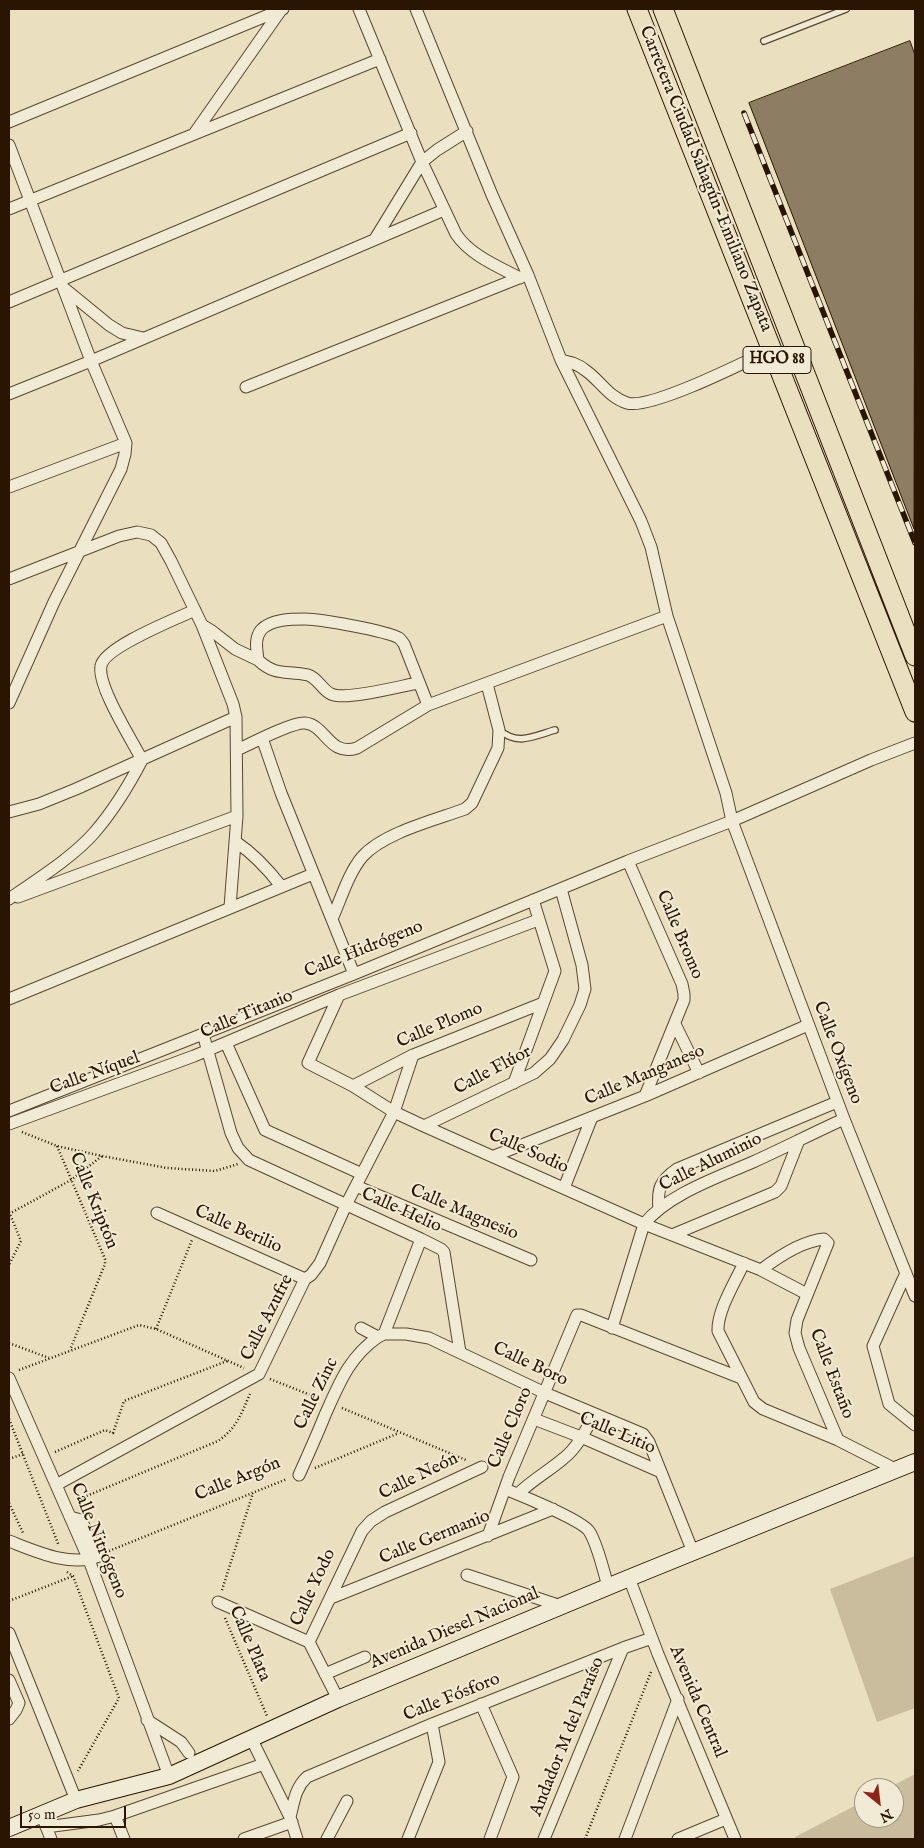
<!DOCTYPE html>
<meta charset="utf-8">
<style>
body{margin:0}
#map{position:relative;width:924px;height:1848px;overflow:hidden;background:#eadfbe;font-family:"IM FELL English",serif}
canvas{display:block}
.frame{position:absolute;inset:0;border:10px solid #291501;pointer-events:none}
.north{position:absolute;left:854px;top:1778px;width:50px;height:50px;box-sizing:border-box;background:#f1ead5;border:1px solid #a19580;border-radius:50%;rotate:151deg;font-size:14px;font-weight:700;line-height:20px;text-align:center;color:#291501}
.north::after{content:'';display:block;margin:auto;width:18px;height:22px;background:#8f2418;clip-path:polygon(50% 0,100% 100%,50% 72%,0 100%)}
.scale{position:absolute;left:20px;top:1806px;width:106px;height:22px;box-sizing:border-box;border:2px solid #291501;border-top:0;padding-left:6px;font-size:15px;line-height:18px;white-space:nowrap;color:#291501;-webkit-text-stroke:4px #f1ead5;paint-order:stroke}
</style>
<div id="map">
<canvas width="924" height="1848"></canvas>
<div class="frame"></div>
<div class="north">N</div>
<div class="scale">50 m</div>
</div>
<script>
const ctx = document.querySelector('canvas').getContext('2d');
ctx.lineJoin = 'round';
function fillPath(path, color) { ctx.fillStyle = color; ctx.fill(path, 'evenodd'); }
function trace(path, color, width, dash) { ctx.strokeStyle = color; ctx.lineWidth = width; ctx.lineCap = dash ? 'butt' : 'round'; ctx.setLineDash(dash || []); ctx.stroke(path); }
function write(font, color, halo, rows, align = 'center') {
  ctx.font = font + ' "IM FELL English",serif'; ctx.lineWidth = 4; ctx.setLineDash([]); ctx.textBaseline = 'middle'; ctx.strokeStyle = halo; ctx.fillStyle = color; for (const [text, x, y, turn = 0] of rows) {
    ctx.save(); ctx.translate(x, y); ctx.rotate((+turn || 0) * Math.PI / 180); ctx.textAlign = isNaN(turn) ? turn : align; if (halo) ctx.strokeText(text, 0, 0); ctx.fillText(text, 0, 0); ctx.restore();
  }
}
const green = new Path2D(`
 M915 1556V1708L877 1722 830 1589Z
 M915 1774V1839H795V1837L864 1801V1818H894V1788H889Z`);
const building = new Path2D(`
 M910 41 915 55 914 529 749 103Z`);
const path = new Path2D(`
 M22 1132 57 1146 102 1156 167 1168 215 1171 238 1164
 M57 1146 105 1259V1264L70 1350
 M9 1212 21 1241 9 1265
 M9 1214 71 1180 102 1156
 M156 1329 192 1240
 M9 1343 49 1358
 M19 1370 139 1325 156 1329 244 1368
 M270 1379 318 1398
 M342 1408 466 1460
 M9 1419 59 1546
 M55 1452 105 1430 113 1433 124 1401 227 1361
 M9 1459 23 1454
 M315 1468 399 1433
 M77 1500 218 1441C237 1428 241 1414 250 1394
 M9 1503 23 1533
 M109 1551 287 1479
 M67 1572 73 1576 119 1698 78 1771
 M222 1590 253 1493
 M9 1601 73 1576
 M225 1618 267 1716
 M585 1839 651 1672`);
const lane = new Path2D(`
 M764 41 846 9
 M499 730C518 746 534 736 555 730`);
const street = new Path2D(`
 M359 9 422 162 456 234C470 255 497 266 520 278
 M416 9 492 195 528 275 561 360 641 521 651 547 667 616 726 793 732 821 844 1119 915 1296
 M9 122 283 9
 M194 134 281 10
 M9 145 91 361 126 443 125 454 121 469 54 602 9 703
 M9 209 380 59
 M375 239 422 162 437 150 467 131
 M65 289 109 325 122 333 143 338
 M9 302 411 133
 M561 360C570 362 578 364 585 370 600 380 608 397 627 403 651 410 747 361 772 349
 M246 387 524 276
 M9 394 91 361 444 210
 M9 487 126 443
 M9 579 119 536 137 532 151 535 161 543 171 561 202 625 233 704 236 717 237 816 230 907
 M202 625 212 631 235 649 258 660C257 650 254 639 261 630 271 619 292 619 305 619 320 619 387 631 399 638 401 640 402 641 404 644L428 705
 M258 660C276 677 287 670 308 675 318 678 322 690 331 694 346 701 401 686 418 683
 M262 738 281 793 354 974
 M237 750C250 744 292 722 305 723 326 725 329 757 357 748L428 705 667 616
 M9 812 39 804 76 789 236 717
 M236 842C254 854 267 868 281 886
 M628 861 682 984 684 994V1000L645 1096
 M18 897 237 816
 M9 899C36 880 72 858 94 833 114 810 128 787 142 760 132 740 97 686 101 666 104 647 176 619 195 610
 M332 919C341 899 348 874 362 857 383 833 435 820 465 809L472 803 498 748 499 730 487 684
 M339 995 308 1063 353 1086 394 1112 424 1126 644 1224 761 1270 807 1294
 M9 999 313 874
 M675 1024 699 1073
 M203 1034 231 1133 238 1148 249 1160 421 1239 441 1249 444 1252 460 1352
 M226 1043 265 1130 362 1174
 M514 1083 555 971 533 900
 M353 1086 413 1055 543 1003
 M9 1111 354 974 628 861 732 821 871 760 915 743
 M9 1124 194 1056 339 995 538 920
 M424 1126 534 1073 550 1059 563 1040 580 1005 585 989 582 965 561 889
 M494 1156 645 1096 808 1025
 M356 1186 531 1260
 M564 1188 592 1117
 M659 1209C657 1188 660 1181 677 1169L837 1102
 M157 1213 305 1279
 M672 1235 775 1192 781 1186 799 1140
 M744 1263C735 1282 717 1311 718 1331L754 1402 763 1409 838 1440 897 1470
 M761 1270C778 1257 802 1241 824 1239L828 1243 797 1320 795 1333 799 1348 838 1440
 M906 1273 873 1346 889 1404 915 1425
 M361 1328 378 1337 384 1334H406L429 1338 545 1393 643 1434 649 1442 693 1552
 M612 1328 644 1224C668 1194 719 1177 753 1162 784 1148 813 1133 844 1119
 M384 1334 421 1239
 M9 1378 89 1560 169 1776
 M534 1419 581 1437 661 1472
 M299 1475C308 1455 317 1435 325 1415 339 1384 349 1357 378 1337
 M56 1485 259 1374 305 1279 311 1275 320 1263 346 1205 394 1112 413 1055
 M505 1489C520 1495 581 1520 589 1531 598 1545 603 1570 608 1586
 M518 1494C532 1480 549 1471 564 1458 578 1447 586 1429 595 1414
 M488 1536 509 1477 577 1315H581L741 1378
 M9 1541C35 1551 71 1568 99 1556L81 1520 70 1517
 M467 1575 561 1606
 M629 1578 658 1654 735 1839
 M331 1598 553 1509
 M218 1602 309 1642
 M9 1633 76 1800
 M309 1642 362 1531 371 1521 385 1512 482 1467
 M309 1642 338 1699
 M325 1674 365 1657
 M9 1680 19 1703 16 1710 9 1719
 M481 1704 513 1777 490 1839
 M147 1720 181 1742 189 1753
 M251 1738 290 1817 297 1839
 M115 1816 124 1839
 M290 1817C294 1802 295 1788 307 1777L432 1724 623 1648 652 1638
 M44 1821 51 1839
 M46 1827 99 1820 115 1816 264 1764
 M244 1839 292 1822
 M327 1839 347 1801
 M408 1839 439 1762 432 1724
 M544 1839 623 1648
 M625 1839 678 1699
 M678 1839 726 1819`);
const secondary = new Path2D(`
 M9 1828 76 1800 169 1776 338 1699 629 1578 915 1462`);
const primary = new Path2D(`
 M637 9 915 712
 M663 9 915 656`);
const rail = new Path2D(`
 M744 113 915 543`);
const shields = [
 [777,360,68]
];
const shieldNames = [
 ["HGO 88",777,360]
];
const streetNames = [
 ["Carretera Ciudad Sahagún-Emiliano Zapata",705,179,68],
 ["Calle Bromo",679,935,67],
 ["Calle Hidrógeno",364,950,-22],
 ["Calle Titanio",247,1015,-23],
 ["Calle Plomo",440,1026,-23],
 ["Calle Oxígeno",837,1053,69],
 ["Calle Flúor",493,1071,-28],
 ["Calle Níquel",95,1074,-20],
 ["Calle Manganeso",645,1076,-23],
 ["Calle Sodio",528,1152,24],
 ["Calle Aluminio",711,1163,-26],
 ["Calle Kriptón",93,1201,68],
 ["Calle Helio",401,1211,24],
 ["Calle Magnesio",464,1213,23],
 ["Calle Berilio",238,1230,24],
 ["Calle Azufre",268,1318,-63],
 ["Calle Boro",530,1365,25],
 ["Calle Estaño",831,1374,69],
 ["Calle Zinc",317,1394,-64],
 ["Calle Cloro",511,1428,-67],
 ["Calle Litio",617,1434,23],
 ["Calle Neón",419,1477,-26],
 ["Calle Argón",238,1480,-22],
 ["Calle Germanio",435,1538,-22],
 ["Calle Nitrógeno",98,1541,68],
 ["Calle Yodo",314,1588,-65],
 ["Avenida Diesel Nacional",455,1629,-23],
 ["Calle Plata",249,1644,67],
 ["Calle Fósforo",452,1698,-22],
 ["Avenida Central",697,1702,67],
 ["Andador M del Paraíso",568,1737,-68]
];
fillPath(green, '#c9bd9e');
fillPath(building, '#8d7e63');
trace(building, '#291501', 1);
trace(lane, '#594830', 8);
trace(street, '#594830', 13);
trace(secondary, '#291501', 18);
trace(primary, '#291501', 21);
trace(path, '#291501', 2.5, [1, 2.5]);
trace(lane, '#f1ead5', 5.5);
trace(street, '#f1ead5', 11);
trace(secondary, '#f1ead5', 16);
trace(primary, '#eadfbe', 19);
trace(rail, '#291501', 5.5);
trace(rail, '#f1ead5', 4, [11]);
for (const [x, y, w] of shields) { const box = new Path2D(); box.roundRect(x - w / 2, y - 13.5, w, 27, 4); ctx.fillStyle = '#f1ead5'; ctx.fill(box); trace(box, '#291501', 1); }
write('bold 16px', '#291501', null, shieldNames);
write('18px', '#291501', '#f1ead5', streetNames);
</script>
